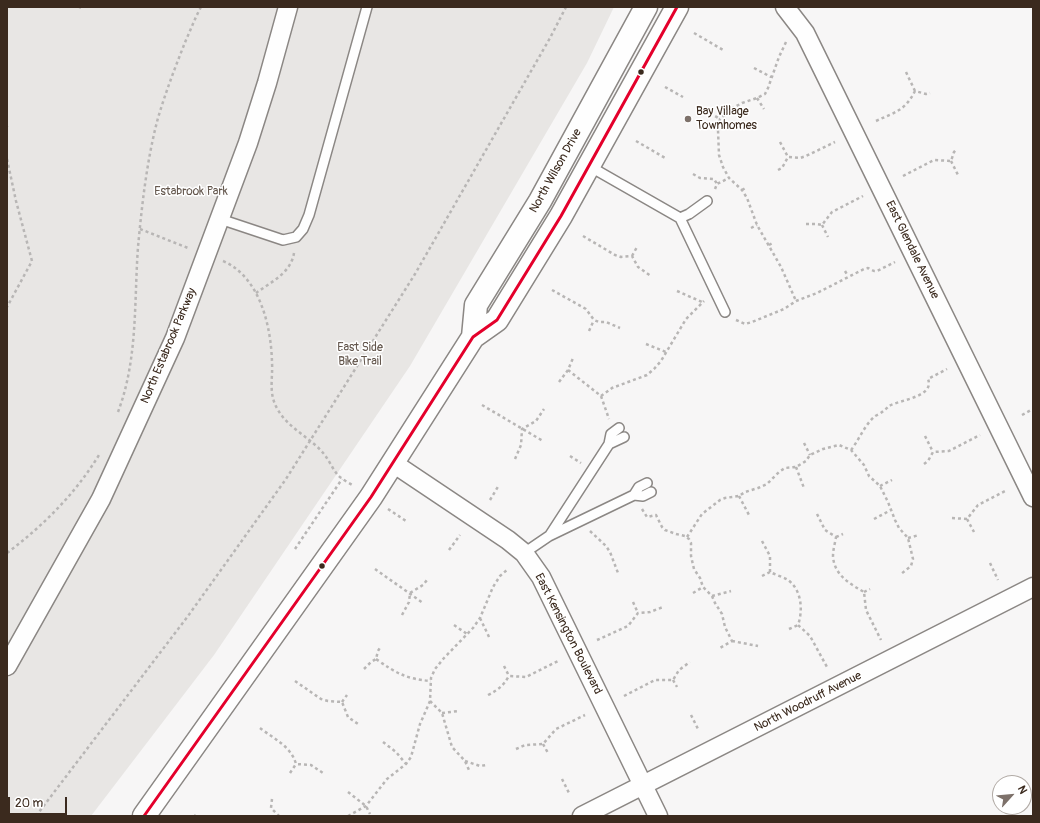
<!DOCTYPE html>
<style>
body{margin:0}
#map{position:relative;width:1040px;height:823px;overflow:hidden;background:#f7f6f6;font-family:Pangolin,sans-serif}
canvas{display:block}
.frame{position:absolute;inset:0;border:8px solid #3b2a1e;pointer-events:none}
.north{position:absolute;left:992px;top:775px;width:40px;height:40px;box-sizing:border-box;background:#fff;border:1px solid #b1aaa5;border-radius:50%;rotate:63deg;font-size:11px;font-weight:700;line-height:16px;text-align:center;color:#3b2a1e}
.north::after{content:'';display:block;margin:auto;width:14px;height:18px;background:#7d716a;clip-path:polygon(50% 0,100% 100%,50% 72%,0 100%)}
.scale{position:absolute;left:8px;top:797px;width:59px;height:18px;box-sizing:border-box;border:2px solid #3b2a1e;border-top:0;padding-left:5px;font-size:12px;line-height:14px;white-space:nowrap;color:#3b2a1e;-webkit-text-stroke:3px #fff;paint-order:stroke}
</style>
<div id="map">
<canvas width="1040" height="823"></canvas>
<div class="frame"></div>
<div class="north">N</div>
<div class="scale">20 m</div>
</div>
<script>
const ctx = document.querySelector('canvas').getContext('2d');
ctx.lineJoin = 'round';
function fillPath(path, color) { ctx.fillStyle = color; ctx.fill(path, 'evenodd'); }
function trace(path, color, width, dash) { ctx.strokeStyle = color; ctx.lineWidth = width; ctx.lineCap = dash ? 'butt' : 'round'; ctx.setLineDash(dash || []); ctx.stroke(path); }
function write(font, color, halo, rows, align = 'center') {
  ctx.font = font + ' Pangolin,sans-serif'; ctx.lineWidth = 3; ctx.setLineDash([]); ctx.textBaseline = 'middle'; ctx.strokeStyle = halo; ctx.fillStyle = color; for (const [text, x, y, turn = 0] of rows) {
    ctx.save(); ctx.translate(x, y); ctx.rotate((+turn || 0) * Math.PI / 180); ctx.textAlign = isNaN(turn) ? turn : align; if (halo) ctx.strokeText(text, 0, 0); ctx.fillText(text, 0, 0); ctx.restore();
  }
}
const green = new Path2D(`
 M7 7H614L587 63 410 366 214 655 91 816H7Z`);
const path = new Path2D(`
 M79 7 81 8
 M694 33 725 51
 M786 42 779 57 768 88 765 94 757 98 742 103 731 109 720 119 718 130 719 155 723 167 729 178 742 190 747 198 757 225 781 267 796 301
 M754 68 771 77
 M906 72 915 91
 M665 87 683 97
 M757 98 764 109
 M710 113 720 119
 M876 121C895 112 905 111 915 91L926 94 930 93
 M7 126V127
 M636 141 667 159
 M780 142 788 157
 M7 159 16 201 32 261 7 307
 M951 161 959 177
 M778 170 782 168 788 157 800 158 806 156 835 142
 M693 174 700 178 714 179 717 184
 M903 176 934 160 951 161 954 152 957 149
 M715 189 717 184 729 178
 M742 190 747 187
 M806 224H816L822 225 832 212 863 196
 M822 225 828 237
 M751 228 757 225
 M140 229 188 248
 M583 236 615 255 621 257 632 256 638 267 651 276
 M769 245 774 242
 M632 256 637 247
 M223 261C260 277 271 326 272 362 273 379 268 394 278 410 288 428 311 438 324 454 329 460 332 468 337 474 341 479 349 483 354 486
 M845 271 848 276
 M552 290 586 309 594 320 599 322H606L620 328
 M677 291 702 302
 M256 293C271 282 291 273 294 253
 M736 320 745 324 752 322 784 309 796 301 817 293 864 269 868 268 874 271H877L895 262
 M589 331 594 320
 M646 344 666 352
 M568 370 601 396 609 419
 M559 382 568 370 573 358
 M601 396 612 388 647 375 654 369 661 361 686 319 704 301
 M482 405 543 441
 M118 412C138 359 134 302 138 247 142 204 147 159 158 118 166 91 176 65 186 40 191 29 195 18 201 7
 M1022 415 1033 409
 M925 436 933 452
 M804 443 810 455
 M851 450C859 440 864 426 874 417 876 415 880 414 882 412 885 410 887 408 889 406 899 400 935 397 928 379L947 369
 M570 456 581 463
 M515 459 521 445 522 429 536 421 544 409
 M924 464 928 461 933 452 949 451 980 435
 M796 467 804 488
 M880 486 892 480
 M739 496 749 515
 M490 500 499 485
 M388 509 406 521
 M642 509 647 517 656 515 662 527 665 530 676 534 685 536 689 539 691 543V556L694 569 700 578 703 587 712 596 715 603 722 614 725 627 732 641 720 648
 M817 514 825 530 836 537C835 543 833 550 833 556 834 575 850 584 864 592L866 610 881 640
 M952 518 967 519 978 505 1007 490
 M874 519 891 510
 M967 519 974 532
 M590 531 606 546 610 552 618 573
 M687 537 702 514 720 500 725 498 739 496 745 492 758 488 767 484 779 472 785 468 796 467 806 461 810 455 823 449 839 445 851 450 864 465 869 476 880 486 888 502 895 520 899 528 908 538 913 559 911 566 901 574
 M836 537 843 534
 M908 538 919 535
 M762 541 770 556V572C776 575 783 577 788 580 802 590 803 611 798 625L810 636 827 667
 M295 549 342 479
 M449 550 460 535
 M7 553C44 525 75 494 99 455
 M990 563 998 580
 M375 569 423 603
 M762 576 770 572
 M864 592 870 589
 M693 593 703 587
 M712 596 731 591
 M633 602 638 613
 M402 615 409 602 410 593 423 585 427 580
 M480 618 490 639
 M454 625 467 634
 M789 629 798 625
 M597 640 628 626 638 613 650 612 663 607
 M732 641 758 646
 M376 659C396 673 406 679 431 681
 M504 666 509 676
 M364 669 371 662 376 659 378 651 381 646
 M673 680 677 687
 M295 681 321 699 328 701 342 702 348 717 358 724
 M488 695C498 690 503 686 509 676L526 677 558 661
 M624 696 655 680H673L679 670 690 662
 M430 701 442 713 452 747 465 761 469 770
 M342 702 347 695
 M442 713 459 711
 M691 715 699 731
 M260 728C274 739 291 746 296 764L311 765 323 773
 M383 742 396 752 406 764
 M543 744 548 753
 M516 749 525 745 543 744 556 729 585 715
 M465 761 480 766 486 765
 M290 773 296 764
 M562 779 570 795
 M348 792 366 806 370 814
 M272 799 271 808 279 816
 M194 815 195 816
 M36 816 188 616 286 479 415 274 550 38 566 7
 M348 816 366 806 387 779 406 764 411 757 420 724 430 701 431 678 435 669 444 658 473 628 480 618 493 587 500 576 508 569`);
const service = new Path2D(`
 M589 166 680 218 725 312
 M680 218 689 214 707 201
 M220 219 283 240 296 237 303 229 309 215 367 7
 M619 428 611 434 609 444 624 437
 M647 483 639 487 634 495 643 496 651 492
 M550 535 609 444
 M524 553 549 536 634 495`);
const minor = new Path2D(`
 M785 7 805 33 1033 497
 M393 463 508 540 524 553 541 577 658 816
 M7 666 101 499 175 338 248 143 267 83 288 7
 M582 816 1033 587`);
const tertiary = new Path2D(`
 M473 337 476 305 540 201 646 7
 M144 816 371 497 473 337 497 320 561 216 677 7`);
const bus1 = new Path2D(`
 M144 816 371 497 473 337 497 320 561 216 677 7`);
const markers = [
 [641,72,3.5,"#3b2a1e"],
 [688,119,4,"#7d716a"],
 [322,566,3.5,"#3b2a1e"]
];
const poiNames = [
 ["Bay Village",696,112],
 ["Townhomes",696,126]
];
const streetNames = [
 ["North Wilson Drive",556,171,-61],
 ["East Glendale Avenue",912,250,64],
 ["North Estabrook Parkway",169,346,-67],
 ["East Kensington Boulevard",568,634,63],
 ["North Woodruff Avenue",808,702,-27]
];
const parkNames = [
 ["Estabrook Park",191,192],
 ["East Side",360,348],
 ["Bike Trail",360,362]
];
fillPath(green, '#e8e6e4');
trace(service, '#8b8784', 12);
trace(minor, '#8b8784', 21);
trace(tertiary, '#8b8784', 25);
trace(path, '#b8b6b5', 2.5, [3, 3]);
trace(service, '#fefefe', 9);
trace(minor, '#fefefe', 18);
trace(tertiary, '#fefefe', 22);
trace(bus1, '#e4002b', 3);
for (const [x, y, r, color] of markers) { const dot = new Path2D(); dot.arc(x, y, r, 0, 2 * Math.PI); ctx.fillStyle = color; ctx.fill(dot); trace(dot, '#fff', 1.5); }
write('12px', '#3b2a1e', '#fff', poiNames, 'left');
write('12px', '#3b2a1e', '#fff', streetNames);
write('12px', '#63564c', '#fff', parkNames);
</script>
